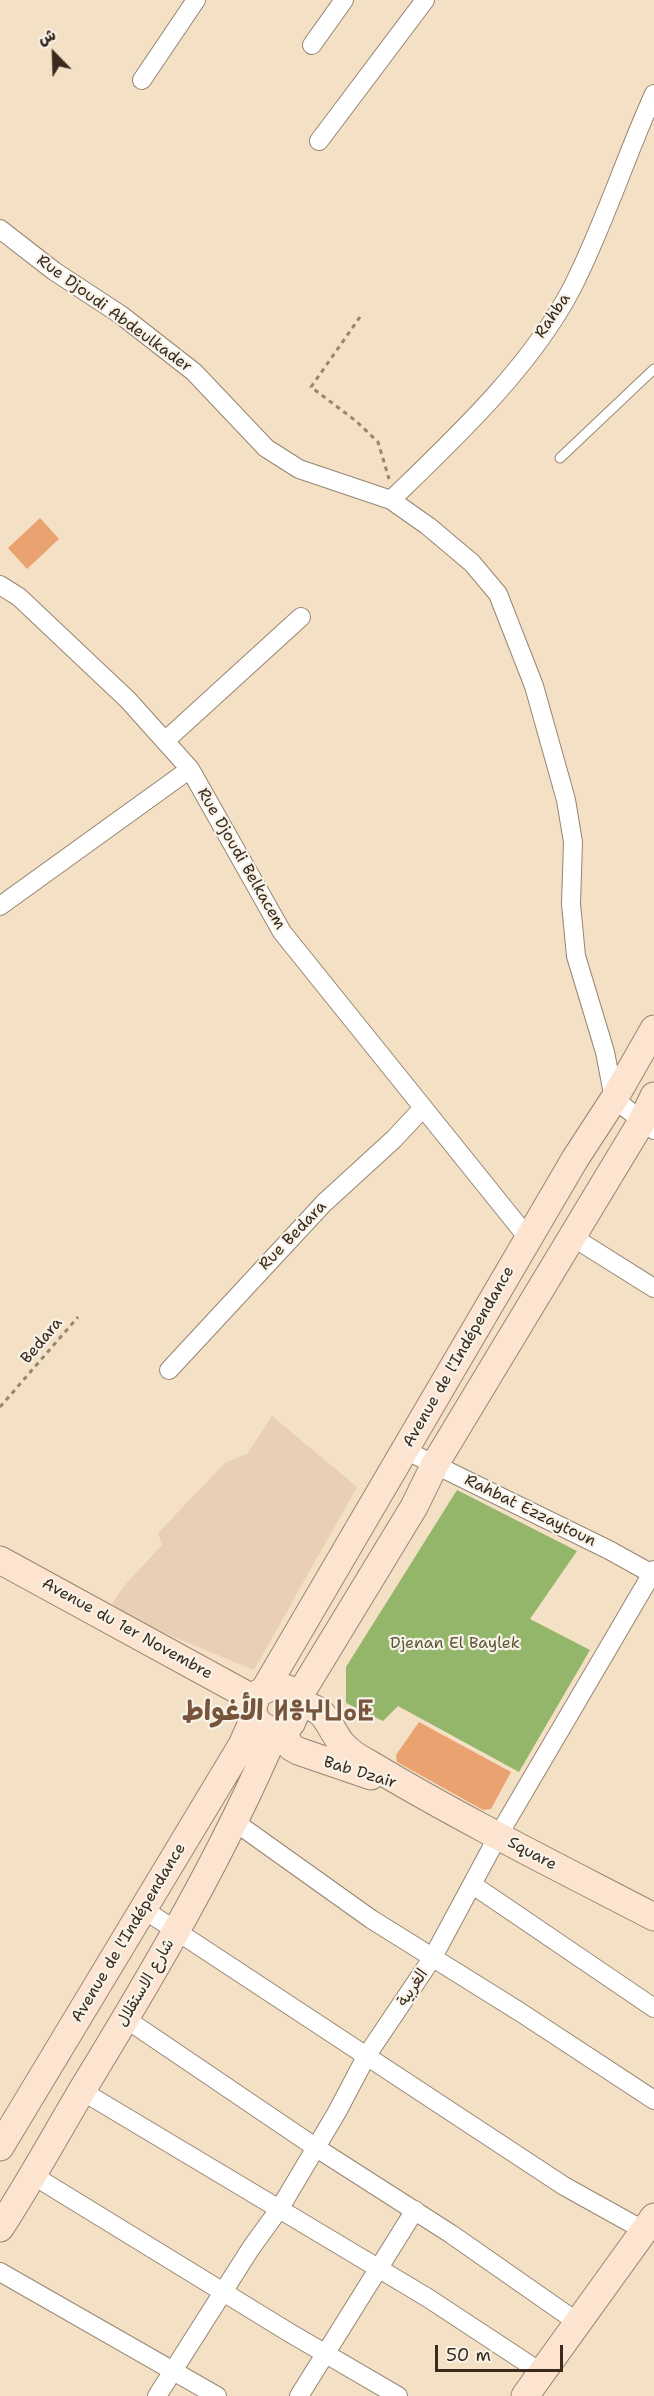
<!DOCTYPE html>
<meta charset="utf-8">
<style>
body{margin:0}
#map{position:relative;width:654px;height:2396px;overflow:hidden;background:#f3e0c5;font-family:"Shantell Sans","Playpen Sans Arabic",sans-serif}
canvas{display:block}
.north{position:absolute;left:24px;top:24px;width:60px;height:60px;-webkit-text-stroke:4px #f7f3e8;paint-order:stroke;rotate:337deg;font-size:16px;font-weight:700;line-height:24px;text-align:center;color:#3b2a1e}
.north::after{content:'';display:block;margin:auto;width:21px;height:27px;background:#3b2a1e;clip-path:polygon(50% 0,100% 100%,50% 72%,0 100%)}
.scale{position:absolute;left:435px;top:2345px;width:128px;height:27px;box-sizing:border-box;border:3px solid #3b2a1e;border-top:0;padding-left:8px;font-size:18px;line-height:21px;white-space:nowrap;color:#3b2a1e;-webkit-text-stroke:4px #f7f3e8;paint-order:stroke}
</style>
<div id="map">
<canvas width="654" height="2396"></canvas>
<div class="north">ش</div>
<div class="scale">50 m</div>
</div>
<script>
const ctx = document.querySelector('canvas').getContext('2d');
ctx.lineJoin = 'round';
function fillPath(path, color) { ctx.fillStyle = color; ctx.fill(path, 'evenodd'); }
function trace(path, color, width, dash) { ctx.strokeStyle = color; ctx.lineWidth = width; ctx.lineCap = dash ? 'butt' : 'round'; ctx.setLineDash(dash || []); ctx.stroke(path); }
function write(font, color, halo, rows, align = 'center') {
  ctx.font = font + ' "Shantell Sans","Playpen Sans Arabic","Noto Sans Tifinagh",sans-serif'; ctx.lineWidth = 4.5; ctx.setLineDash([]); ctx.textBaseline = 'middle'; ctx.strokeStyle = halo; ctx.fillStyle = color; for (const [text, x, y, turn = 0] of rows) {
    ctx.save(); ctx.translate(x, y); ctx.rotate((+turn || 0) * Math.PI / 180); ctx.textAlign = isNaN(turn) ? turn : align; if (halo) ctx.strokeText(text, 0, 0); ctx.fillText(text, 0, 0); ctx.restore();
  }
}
const built = new Path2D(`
 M272 1416 357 1487 254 1670 108 1610 124 1586 162 1545 158 1533 225 1463 247 1454Z`);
const forest = new Path2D(`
 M457 1490 577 1551 530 1619 590 1650 519 1772 398 1706 383 1721 346 1703V1667Z`);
const building = new Path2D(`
 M40 518 59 539 27 569 8 548Z
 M419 1722 511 1772 491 1809 483 1810 397 1762 396 1755Z`);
const path = new Path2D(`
 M360 317 311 387 356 421 378 442 389 479
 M0 1407 78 1317`);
const lane = new Path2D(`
 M560 458 654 369`);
const street = new Path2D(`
 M312 45 344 0
 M142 80 196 0
 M319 141 425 0
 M0 229 54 271 121 315 194 372 266 448 299 469 391 500 428 526 472 563 498 594 534 686 566 800 573 842 571 904 576 956 605 1052 614 1099 654 1130
 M391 500C455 438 531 367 572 288 604 225 625 158 654 94
 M0 585 19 597 128 700 190 769 282 932 528 1238
 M165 741 301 617
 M0 906 190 769
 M571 1236 654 1288
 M169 1370 324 1203 394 1139 422 1109
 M405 1450 609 1550 654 1575
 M235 1822 371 1919 520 2012 654 2100
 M473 1885 654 2008
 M143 1909 564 2186 645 2231
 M126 2019 315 2147 451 2234 577 2322
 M82 2091 428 2298 542 2373
 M34 2176 290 2333 398 2396
 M0 2272 217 2396
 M157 2396 251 2248 280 2208 337 2112 367 2055 433 1957 498 1836 654 1570
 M299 2396 415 2210`);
const secondary = new Path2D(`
 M0 1560 254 1699
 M266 1687 575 1159 614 1099 654 1029
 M297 1702 288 1689 274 1685 257 1694 252 1711 258 1723 269 1730C295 1732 293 1719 298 1700 299 1695 304 1688 307 1683L414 1507 435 1464 642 1121 654 1096
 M297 1705C328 1706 326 1724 342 1744 349 1752 358 1758 368 1763 461 1819 558 1867 654 1917
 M281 1730 291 1747 298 1751 371 1776
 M0 2147 242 1745 254 1718
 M0 2228C30 2182 56 2134 84 2087 154 1972 223 1855 276 1730
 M525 2396 654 2217`);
const streetNames = [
 ["Rue Djoudi Abdeulkader",114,314,36],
 ["Rahba",553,316,-56],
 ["Rue Djoudi Belkacem",241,859,60],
 ["Rue Bedara",293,1236,-46],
 ["Bedara",42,1341,-50],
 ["Avenue de l'Indépendance",459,1357,-60],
 ["Rahbat Ezzaytoun",530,1511,26],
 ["Avenue du 1er Novembre",127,1629,29],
 ["Bab Dzair",360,1773,17],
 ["Square",532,1854,28],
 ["Avenue de l'Indépendance",129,1933,-59],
 ["شارع الاستقلال",146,1983,-60],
 ["الغربية",413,1988,-56]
];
const parkNames = [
 ["Djenan El Baylek",455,1644]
];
const townNames = [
 ["الأغواط ⵍⴻⵖⵡⴰⵟ",278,1713]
];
fillPath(built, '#e9cfb6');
fillPath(forest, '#94b66a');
fillPath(building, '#eaa271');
trace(lane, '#978572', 11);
trace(street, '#978572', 20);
trace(secondary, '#978572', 29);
trace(path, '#978572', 3, [4.5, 4.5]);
trace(lane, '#fff', 9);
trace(street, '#fff', 18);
trace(secondary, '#fde4d0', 27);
write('16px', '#3b2a1e', '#f7f3e8', streetNames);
write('16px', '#5b5535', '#f7f3e8', parkNames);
write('bold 28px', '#78543b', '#f7f3e8', townNames);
</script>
